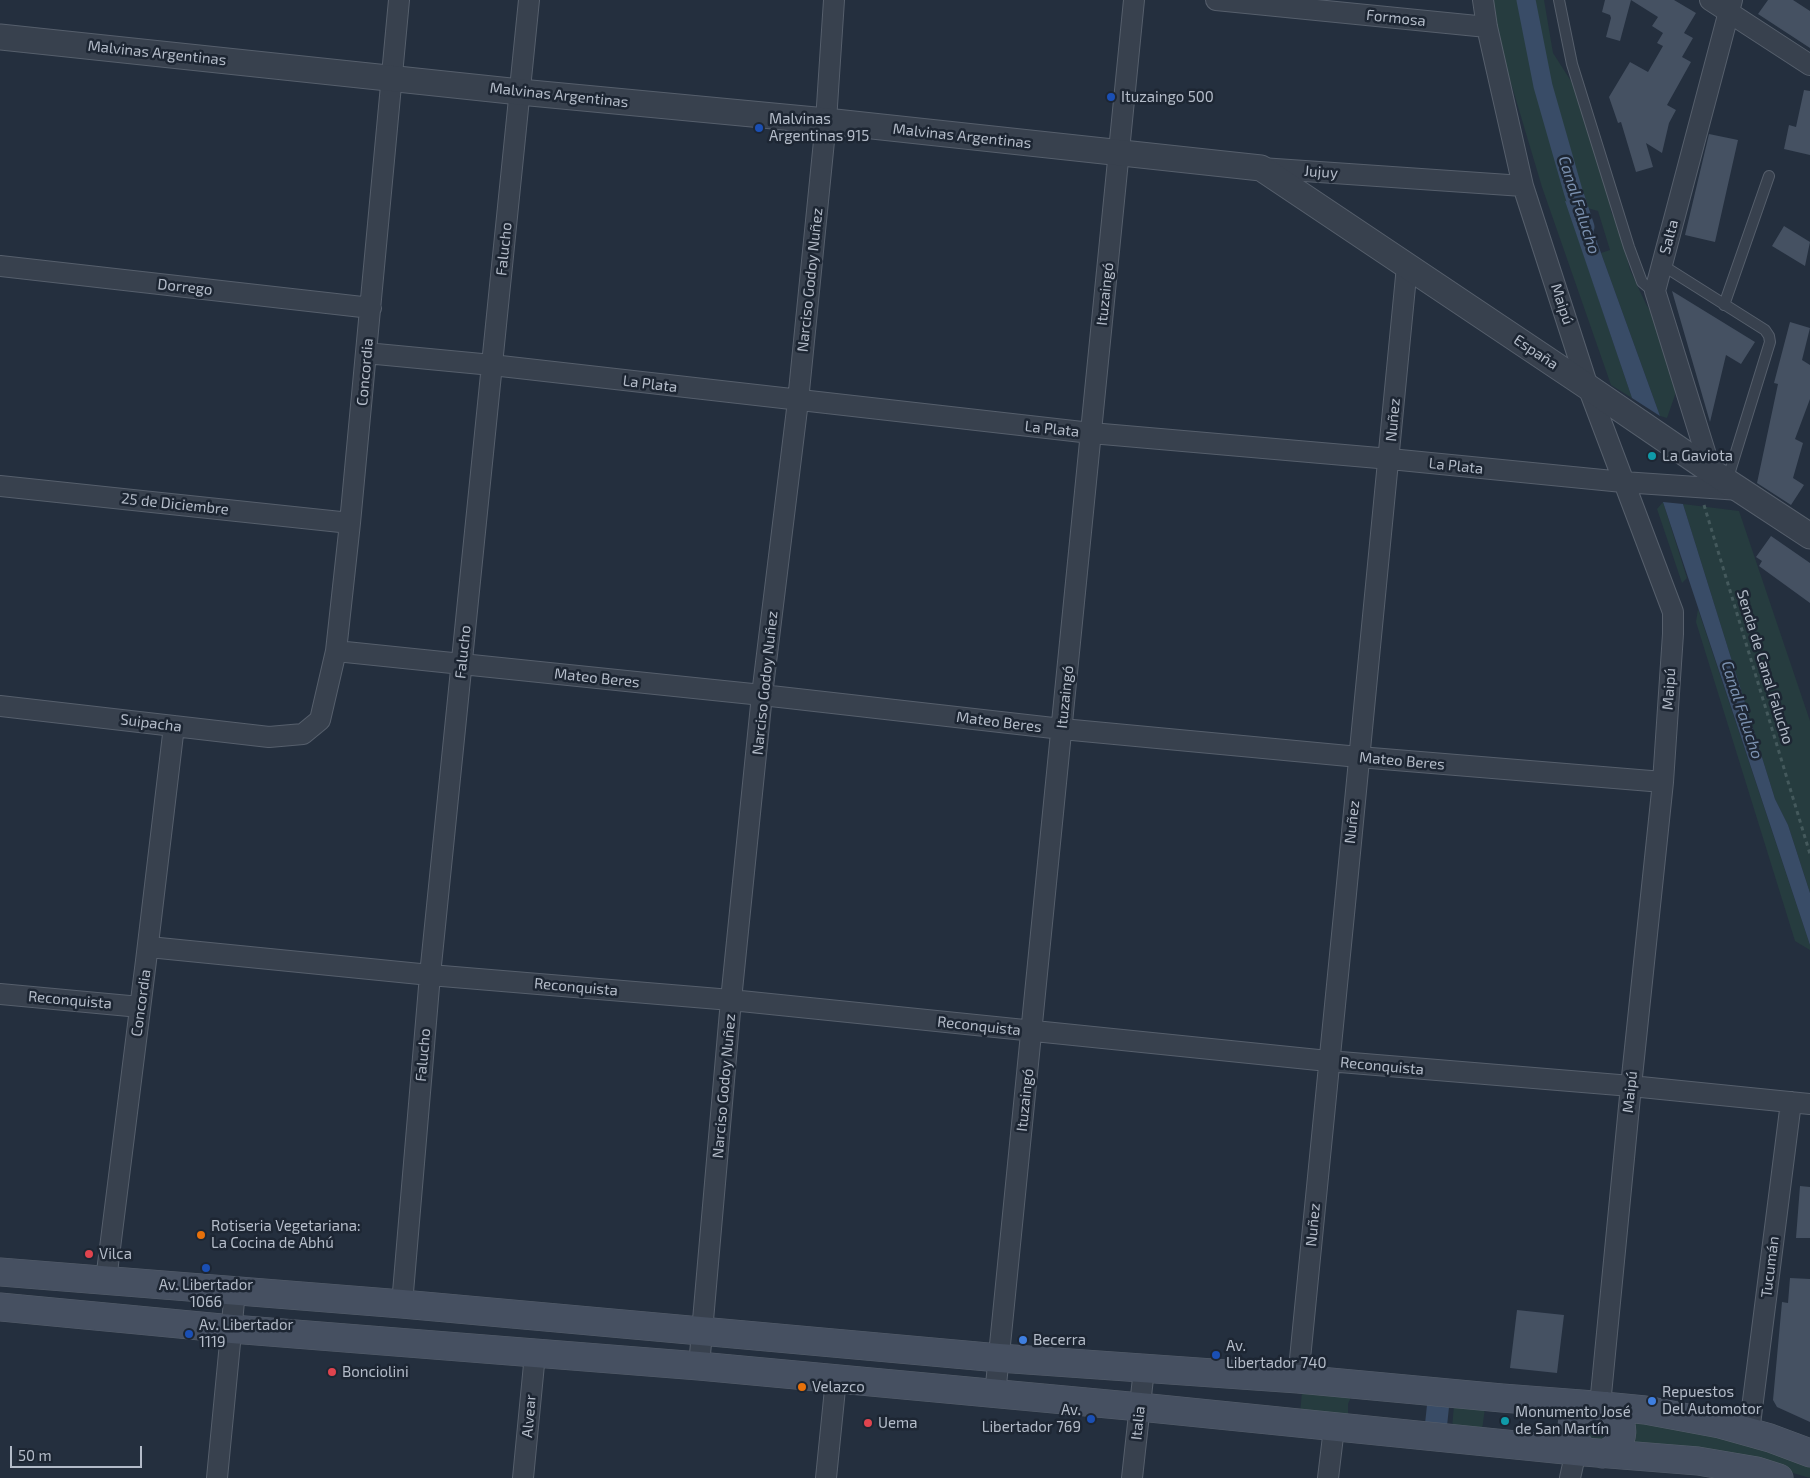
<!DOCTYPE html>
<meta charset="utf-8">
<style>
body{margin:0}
#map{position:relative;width:1810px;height:1478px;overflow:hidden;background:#242f3e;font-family:"Exo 2",sans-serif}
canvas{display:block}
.scale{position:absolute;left:10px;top:1446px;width:132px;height:22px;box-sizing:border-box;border:2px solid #b4bcc9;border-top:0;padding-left:6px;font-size:15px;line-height:18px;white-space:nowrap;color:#b4bcc9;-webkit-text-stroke:4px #1d2633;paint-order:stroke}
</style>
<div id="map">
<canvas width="1810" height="1478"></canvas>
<div class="scale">50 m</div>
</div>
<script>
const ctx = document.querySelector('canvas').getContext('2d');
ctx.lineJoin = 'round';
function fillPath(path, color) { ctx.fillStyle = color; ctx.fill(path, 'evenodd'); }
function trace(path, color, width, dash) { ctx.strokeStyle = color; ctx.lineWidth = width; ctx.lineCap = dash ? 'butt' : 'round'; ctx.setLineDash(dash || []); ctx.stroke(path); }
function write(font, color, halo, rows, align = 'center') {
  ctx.font = font + ' "Exo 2",sans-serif'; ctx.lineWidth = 5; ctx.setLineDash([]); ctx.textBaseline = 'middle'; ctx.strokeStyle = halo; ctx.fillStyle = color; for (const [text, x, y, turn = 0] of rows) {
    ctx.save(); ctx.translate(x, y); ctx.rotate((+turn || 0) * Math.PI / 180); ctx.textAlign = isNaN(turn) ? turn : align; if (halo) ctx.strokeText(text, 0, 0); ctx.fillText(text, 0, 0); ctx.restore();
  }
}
const green = new Path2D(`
 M1490 0H1544L1553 53 1571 81 1583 109 1608 189 1611 212 1620 230 1630 270 1646 304 1662 331 1676 374 1675 395 1667 418 1660 416 1601 253 1610 250 1598 211 1566 202 1632 398 1611 385 1542 187 1508 73Z
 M1663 502 1687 578 1682 583 1657 509Z
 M1683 504 1739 511 1810 721V893L1788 825 1775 799Z
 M1698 609 1810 945V950L1795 941 1696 622Z
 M1303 1380 1351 1397 1348 1404V1416L1299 1425Z
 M1454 1405 1485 1408 1482 1430 1452 1428Z
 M1628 1419 1705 1427 1810 1465V1478L1752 1461 1622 1448Z
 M1588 1431a9 9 0 1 1 18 0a9 9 0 1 1-18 0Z`);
const water = new Path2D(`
 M1565 201 1584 206 1660 416 1632 398Z
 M1663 502 1683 504 1775 799 1788 825 1810 893V945Z
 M1427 1405 1449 1407 1447 1426 1425 1424Z`);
const canal = new Path2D(`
 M1526 0 1543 86 1573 191 1585 227`);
const building = new Path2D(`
 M1605 0H1631L1620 41 1606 37 1611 18 1610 15 1602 12Z
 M1631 0H1674L1696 13 1684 33 1693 38 1682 57 1691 62 1667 105 1676 110 1669 123 1662 153 1646 143 1653 167 1636 172 1621 122 1618 123 1609 97 1630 62 1648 72 1663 46 1657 43 1663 33 1652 26 1658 17Z
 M1768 0H1793L1810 11V48L1758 14Z
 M1804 90 1810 91V155L1784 149 1789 125 1796 127Z
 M1709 134 1738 140 1715 242 1685 235Z
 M1784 226 1810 242 1805 266 1772 246Z
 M1672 291 1755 342 1741 364 1726 355 1710 422Z
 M1790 322 1810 328 1802 360 1810 365V399L1795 439 1803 443 1793 478 1804 485 1791 505 1757 483 1778 384 1774 383Z
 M1771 536 1810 563V603L1759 566 1762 561 1756 557Z
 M1800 1186 1810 1187V1238H1796Z
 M1790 1278 1810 1279V1422L1777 1407 1773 1400 1782 1302 1788 1303Z
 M1517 1310 1564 1315 1557 1373 1510 1368Z`);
const path = new Path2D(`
 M1704 505 1810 854`);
const service = new Path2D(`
 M1559 0 1572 64 1629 247 1642 282 1649 288 1655 291
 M1662 265 1765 330 1769 336 1770 342 1727 481
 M1724 305 1769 176`);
const minor = new Path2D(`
 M1216 0 1487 27
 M1483 0 1487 27 1523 186 1588 387 1673 612V634L1663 782 1631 1086 1600 1405
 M1710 0 1810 65
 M1261 168 1523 186
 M0 266 371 308
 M366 353 492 365 1091 433 1390 459 1623 482 1740 490
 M1711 471 1655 291 1732 0
 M0 486 350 523
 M336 651 762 695 1062 729 1359 757 1663 782
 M0 706 269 737 303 734 320 720 336 651 350 523 399 0
 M149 947 430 975 731 1000 1328 1061 1631 1086 1810 1104
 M0 994 140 1007
 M106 1280C129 1095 153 911 174 726
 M402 1304 430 975 529 0
 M699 1366 731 1000 762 695 798 401 826 121 834 0
 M1298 1379C1333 1008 1374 637 1407 266
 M995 1395 1134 0
 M1749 1432 1791 1102
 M217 1478 235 1291
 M523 1478 535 1354
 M826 1478 836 1379
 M1132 1478 1144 1369
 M1328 1478 1334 1428
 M1570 1478 1576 1451`);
const tertiary = new Path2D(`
 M0 37 520 92 826 121 1261 168 1588 387 1711 471 1810 536`);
const secondary = new Path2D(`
 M0 1272 402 1304 999 1358 1298 1379 1502 1398 1594 1405 1645 1410 1720 1424 1770 1438 1810 1453
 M0 1307 232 1329 699 1366 1140 1407 1585 1452 1698 1461 1757 1471 1779 1478
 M1585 1452C1567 1435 1566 1410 1594 1405
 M1602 1454C1628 1447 1627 1420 1607 1406`);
const markers = [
 [1111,97,5,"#1a4fb4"],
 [759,128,5,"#1a4fb4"],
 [1652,456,5,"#0f9aa8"],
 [201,1235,5,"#e8710a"],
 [89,1254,5,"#e0444e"],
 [206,1268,5,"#1a4fb4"],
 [189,1334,5,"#1a4fb4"],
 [1023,1340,5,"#3f7fe0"],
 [1216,1355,5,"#1a4fb4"],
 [332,1372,5,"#e0444e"],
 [802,1387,5,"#e8710a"],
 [1652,1401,5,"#3f7fe0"],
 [1091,1419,5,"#1a4fb4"],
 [1505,1421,5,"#0f9aa8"],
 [868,1423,5,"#e0444e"]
];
const streetNames = [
 ["Formosa",1396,18,6],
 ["Malvinas Argentinas",157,53,6],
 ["Malvinas Argentinas",559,95,6],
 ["Malvinas Argentinas",962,136,6],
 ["Jujuy",1321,172,4],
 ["Salta",1669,237,-75],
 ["Falucho",504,249,-84],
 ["Narciso Godoy Nuñez",810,280,-84],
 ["Dorrego",185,287,6],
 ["Ituzaingó",1105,294,-84],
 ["Maipú",1562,304,72],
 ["España",1536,352,34],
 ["Concordia",365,372,-85],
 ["La Plata",650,384,7],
 ["Nuñez",1393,420,-85],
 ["La Plata",1052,429,6],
 ["La Plata",1456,466,6],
 ["25 de Diciembre",175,504,6],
 ["Falucho",463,652,-84],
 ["Senda de Canal Falucho",1765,667,73],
 ["Mateo Beres",597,678,6],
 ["Narciso Godoy Nuñez",765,683,-84],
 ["Maipú",1669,689,-86],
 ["Ituzaingó",1065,697,-84],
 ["Mateo Beres",999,722,7],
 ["Suipacha",151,723,7],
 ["Mateo Beres",1402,761,5],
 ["Nuñez",1352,822,-84],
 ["Reconquista",576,987,5],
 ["Reconquista",70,1000,5],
 ["Concordia",141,1003,-82],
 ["Reconquista",979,1026,6],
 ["Falucho",423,1055,-85],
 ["Reconquista",1382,1066,5],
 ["Narciso Godoy Nuñez",724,1086,-85],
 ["Maipú",1630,1092,-84],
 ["Ituzaingó",1025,1100,-84],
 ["Nuñez",1313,1225,-85],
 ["Tucumán",1770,1267,-83],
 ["Alvear",529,1416,-85],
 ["Italia",1138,1423,-84]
];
const poiNames = [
 ["Ituzaingo 500",1121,97],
 ["Malvinas",769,119],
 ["Argentinas 915",769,136],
 ["La Gaviota",1662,456],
 ["Rotiseria Vegetariana:",211,1226],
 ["La Cocina de Abhú",211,1243],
 ["Vilca",99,1254],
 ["Av. Libertador",206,1285,"center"],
 ["1066",206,1302,"center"],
 ["Av. Libertador",199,1325],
 ["1119",199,1342],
 ["Becerra",1033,1340],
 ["Av.",1226,1346],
 ["Libertador 740",1226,1363],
 ["Bonciolini",342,1372],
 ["Velazco",812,1387],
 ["Repuestos",1662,1392],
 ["Del Automotor",1662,1409],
 ["Av.",1081,1410,"right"],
 ["Libertador 769",1081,1427,"right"],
 ["Monumento José",1515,1412],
 ["de San Martín",1515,1429],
 ["Uema",878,1423]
];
const waterNames = [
 ["Canal Falucho",1579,205,72],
 ["Canal Falucho",1742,710,72]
];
fillPath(green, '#263c3f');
fillPath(water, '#394c67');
trace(canal, '#394c67', 19);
fillPath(building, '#455162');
trace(service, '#565f6c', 12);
trace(minor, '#565f6c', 22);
trace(tertiary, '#565f6c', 27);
trace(secondary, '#565f6c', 29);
trace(path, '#44595c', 3, [4, 4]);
trace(service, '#38414e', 10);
trace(minor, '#38414e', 20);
trace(tertiary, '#38414e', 25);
trace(secondary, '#465061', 28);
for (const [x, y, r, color] of markers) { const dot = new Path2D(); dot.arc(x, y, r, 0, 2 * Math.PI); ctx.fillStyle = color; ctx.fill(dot); trace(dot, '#1d2633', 2); }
write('15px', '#b4bcc9', '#1d2633', streetNames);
write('15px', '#b4bcc9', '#1d2633', poiNames, 'left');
write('italic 16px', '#7c92b1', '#1d2633', waterNames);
</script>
